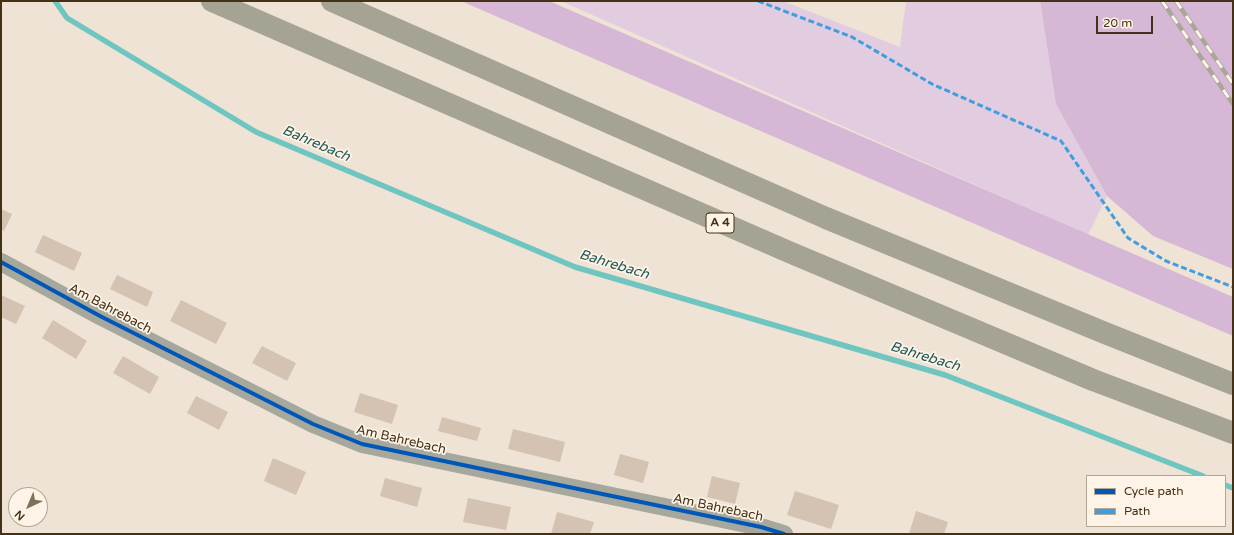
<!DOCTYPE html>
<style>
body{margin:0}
#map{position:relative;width:1234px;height:535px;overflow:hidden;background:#eee3d4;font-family:"Varela Round",sans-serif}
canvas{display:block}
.frame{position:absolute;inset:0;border:2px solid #453216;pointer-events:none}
.legend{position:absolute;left:1086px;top:475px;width:140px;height:52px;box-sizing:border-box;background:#fdf3e6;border:1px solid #b3a693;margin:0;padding:5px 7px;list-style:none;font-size:12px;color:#453216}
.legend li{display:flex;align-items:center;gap:8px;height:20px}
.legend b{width:20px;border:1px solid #b3a693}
.north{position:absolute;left:8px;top:487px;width:40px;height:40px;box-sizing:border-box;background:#fdf3e6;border:1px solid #b3a693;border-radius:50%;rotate:224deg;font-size:11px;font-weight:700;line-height:16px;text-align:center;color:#453216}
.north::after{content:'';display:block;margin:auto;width:14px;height:18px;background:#807058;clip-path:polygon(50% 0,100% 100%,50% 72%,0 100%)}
.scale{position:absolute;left:1096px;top:16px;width:57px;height:18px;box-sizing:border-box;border:2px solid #453216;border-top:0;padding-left:5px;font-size:12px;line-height:14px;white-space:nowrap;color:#453216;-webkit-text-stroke:3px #fdf3e6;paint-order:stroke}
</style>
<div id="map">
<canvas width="1234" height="535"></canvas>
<div class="frame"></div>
<ul class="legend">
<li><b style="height:5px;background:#0057b8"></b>Cycle path</li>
<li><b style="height:5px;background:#409ddf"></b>Path</li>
</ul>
<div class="north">N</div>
<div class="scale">20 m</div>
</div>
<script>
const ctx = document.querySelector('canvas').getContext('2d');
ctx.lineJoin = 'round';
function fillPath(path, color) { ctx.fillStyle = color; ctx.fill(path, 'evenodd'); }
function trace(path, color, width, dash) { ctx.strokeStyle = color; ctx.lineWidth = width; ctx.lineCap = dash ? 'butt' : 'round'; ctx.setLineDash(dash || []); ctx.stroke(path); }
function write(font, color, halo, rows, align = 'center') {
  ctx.font = font + ' "Varela Round",sans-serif'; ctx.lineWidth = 3.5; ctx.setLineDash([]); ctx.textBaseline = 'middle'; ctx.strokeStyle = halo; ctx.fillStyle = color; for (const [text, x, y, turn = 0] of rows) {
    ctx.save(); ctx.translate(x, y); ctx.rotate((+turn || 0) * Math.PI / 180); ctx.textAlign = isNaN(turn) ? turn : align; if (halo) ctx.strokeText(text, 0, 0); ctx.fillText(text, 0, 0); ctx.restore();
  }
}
const green = new Path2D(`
 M561 1H783L900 47 906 1H1040L1056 104 1107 196 1088 235Z`);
const forest = new Path2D(`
 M461 1H549L1233 297V336Z
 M1040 1H1233V269L1153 236 1107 196 1056 104Z`);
const stream = new Path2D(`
 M55 1 67 18 256 132 575 267 945 375 1203 476
 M1225 485 1233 488`);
const building = new Path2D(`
 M1 209 12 214 4 231 1 229Z
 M43 235 82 253 74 271 35 252Z
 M117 275 153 292 147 307 110 289Z
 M1 295 25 306 16 324 1 317Z
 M181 300 227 323 216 344 170 321Z
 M53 320 87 341 76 359 42 338Z
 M262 346 296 363 287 381 252 363Z
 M123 356 159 377 150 394 113 373Z
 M360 393 398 405 392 424 354 412Z
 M196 396 228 412 219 430 187 413Z
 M442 417 481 428 477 441 438 431Z
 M513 429 565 442 560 462 508 449Z
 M620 454 649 462 643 483 614 475Z
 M273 458 306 472 296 495 264 481Z
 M712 476 740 483 735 504 707 497Z
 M385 478 422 488 417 507 380 496Z
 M795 491 839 505 831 529 787 515Z
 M468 498 511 507 506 530 463 522Z
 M916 511 948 522 944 534H909Z
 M557 512 594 522 590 534H551Z`);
const minor = new Path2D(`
 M1 262 100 316 313 424 362 444 761 527 784 534`);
const motorway = new Path2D(`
 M212 1 789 252 1093 380 1233 433
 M332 1 826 218 1105 333 1233 384`);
const rail = new Path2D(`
 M1162 1 1233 104
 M1176 1 1233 84`);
const quiet = new Path2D(`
 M758 1 852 37 932 84 1061 141 1128 238 1166 261 1233 287`);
const cycleway = new Path2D(`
 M1 262 100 316 313 424 362 444 761 527 784 534`);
const shields = [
 [720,223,28]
];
const shieldNames = [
 ["A 4",720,223]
];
const streetNames = [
 ["Am Bahrebach",110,309,28],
 ["Am Bahrebach",401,440,13],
 ["Am Bahrebach",718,508,12]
];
const waterNames = [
 ["Bahrebach",316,144,23],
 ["Bahrebach",614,265,17],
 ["Bahrebach",925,357,17]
];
fillPath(green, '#e2cce0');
fillPath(forest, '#d6b7d6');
trace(stream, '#6fc6c1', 5.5);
fillPath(building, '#d4c2b2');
trace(minor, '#a7a89d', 18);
trace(motorway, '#a5a494', 22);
trace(rail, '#a9a69a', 4.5);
trace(rail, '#fdf3e6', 3, [9]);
trace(quiet, '#409ddf', 3, [6, 3]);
trace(cycleway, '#0057b8', 4);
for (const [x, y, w] of shields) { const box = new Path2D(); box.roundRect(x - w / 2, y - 10, w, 20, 3); ctx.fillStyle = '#fdf3e6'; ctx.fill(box); trace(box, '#453216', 1); }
write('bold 12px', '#453216', null, shieldNames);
write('13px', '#453216', '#fdf3e6', streetNames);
write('italic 14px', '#255a59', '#fdf3e6', waterNames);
</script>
